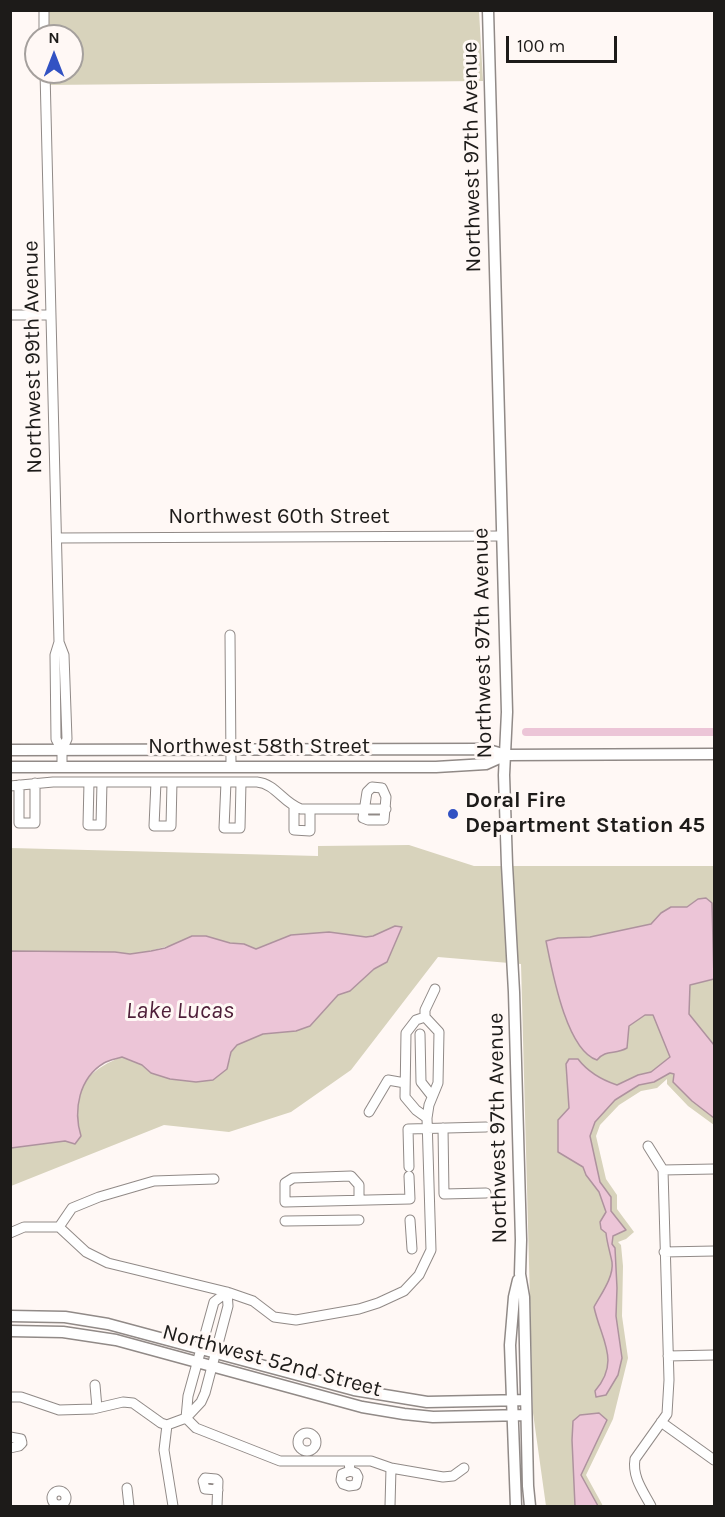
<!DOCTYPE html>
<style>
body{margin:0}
#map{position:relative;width:725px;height:1517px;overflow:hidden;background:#fff8f5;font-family:Karla,sans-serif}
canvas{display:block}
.frame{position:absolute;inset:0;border:12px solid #1d1b19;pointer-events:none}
.north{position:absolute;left:24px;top:24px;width:60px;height:60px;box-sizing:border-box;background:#fff8f5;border:2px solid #a5a09d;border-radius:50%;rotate:0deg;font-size:16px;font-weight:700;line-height:24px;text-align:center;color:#1d1b19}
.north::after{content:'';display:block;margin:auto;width:21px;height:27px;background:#3252c3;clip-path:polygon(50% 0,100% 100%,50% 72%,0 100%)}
.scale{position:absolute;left:506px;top:36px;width:111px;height:27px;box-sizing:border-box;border:3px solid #1d1b19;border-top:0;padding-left:8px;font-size:18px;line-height:21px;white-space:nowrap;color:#1d1b19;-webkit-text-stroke:4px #fff8f5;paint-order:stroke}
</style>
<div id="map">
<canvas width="725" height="1517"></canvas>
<div class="frame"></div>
<div class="north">N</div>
<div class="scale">100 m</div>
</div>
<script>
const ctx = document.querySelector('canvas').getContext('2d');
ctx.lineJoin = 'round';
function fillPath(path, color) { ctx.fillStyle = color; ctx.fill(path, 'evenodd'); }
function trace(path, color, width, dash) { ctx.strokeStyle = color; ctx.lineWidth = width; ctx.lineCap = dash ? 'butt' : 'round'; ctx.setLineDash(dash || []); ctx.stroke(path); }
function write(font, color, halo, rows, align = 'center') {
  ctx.font = font + ' Karla,sans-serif'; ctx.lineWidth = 6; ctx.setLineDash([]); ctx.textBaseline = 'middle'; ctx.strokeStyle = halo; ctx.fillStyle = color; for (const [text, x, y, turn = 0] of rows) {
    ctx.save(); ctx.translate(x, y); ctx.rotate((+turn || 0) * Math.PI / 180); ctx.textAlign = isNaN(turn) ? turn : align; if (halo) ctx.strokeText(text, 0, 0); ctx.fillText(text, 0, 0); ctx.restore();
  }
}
const green = new Path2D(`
 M46 11H479L483 81 45 85V72H72V36H46Z
 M409 845 474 866H714V1125L688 1106 667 1084V1079L657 1088 641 1091 619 1105 600 1125 596 1136 606 1179 617 1195V1209L634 1232 626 1239 618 1242 621 1245 623 1266 622 1316 628 1358 613 1419 586 1475 603 1506H546L533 1413 521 964 438 957 351 1070 291 1112 229 1132 164 1125 11 1186V1148L65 1141 75 1143C79 1127 75 1112 79 1097 84 1075 103 1064 122 1057L142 1065 151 1073 170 1079 196 1082 230 1060 231 1052 237 1045 249 1039 263 1034 310 1026 338 995 350 991 374 969 387 962 401 927 395 926 373 936 366 937 329 932 291 935 255 949 244 944 230 943 206 936 142 953 130 954 115 952 11 951V848L318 856V846Z`);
const water = new Path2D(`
 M706 898 712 903 714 979 690 985 689 1014 714 1045V1118L692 1101 673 1082 674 1074 670 1073 654 1082 639 1085 615 1100 595 1122 590 1136 600 1182 611 1197V1211L626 1230 613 1236 612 1244 615 1248 617 1288 616 1316 622 1358 618 1375 606 1395 596 1397 595 1391C621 1361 601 1340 594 1307 601 1294 614 1277 612 1262 610 1252 607 1243 606 1233L601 1229 600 1222 606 1212 599 1192 586 1175 583 1167 558 1152V1120L569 1108 566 1064 569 1059H578C588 1072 602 1080 617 1085L638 1075 651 1072 670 1057 653 1015H645L629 1026 627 1048C615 1055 606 1049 597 1060 566 1050 552 970 546 941L558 938 590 937 651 924 661 913 671 907H687L698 899Z
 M395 926 402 927 387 962 374 969 350 991 338 995 310 1026 296 1031 263 1034 237 1045 231 1052 227 1069 213 1080 196 1082 170 1079 151 1073 142 1065 122 1057C116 1059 109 1060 104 1063 79 1078 73 1110 81 1136L75 1144 65 1141 11 1148V951L115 952 130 954 151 951 165 948 192 936H206L230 943 244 944 256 949 291 935 329 932 366 937 373 936Z
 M599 1413 607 1420 581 1475 598 1506H575L572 1440 573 1421 580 1415Z`);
const canal = new Path2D(`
 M526 732H714`);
const minor = new Path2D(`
 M44 10V36
 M45 72 59 642 64 655 67 739 62 750
 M10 315H51
 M57 538 501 536
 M230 635 231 765
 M59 642 55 655 56 739 62 750V766
 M89 782 88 825H101L102 782
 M156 782 154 826H171L172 782
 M226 782 224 828H240L241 782
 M19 785V823H35V783
 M10 786 53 782H257C276 784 283 803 301 809H386
 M372 787 382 788 386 797 384 820H368L363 818 367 792Z
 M294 807V830L310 831V809
 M420 1034 421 1082 432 1096
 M369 1112 388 1080 405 1083
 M427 1118 416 1110 405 1097 406 1033 416 1020 425 1017V1010L435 989
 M443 1128 444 1194 486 1193
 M648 1146 663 1170 669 1380 667 1414 635 1459C632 1477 643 1491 651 1506
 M409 1167 408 1129 486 1127
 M663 1170 714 1169
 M359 1200V1185L351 1176 293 1178 285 1183V1202L410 1199 409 1176
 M410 1220 412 1249
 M285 1221 359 1220
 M59 1227 72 1208 99 1197 154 1181 214 1179
 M10 1233 24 1227H59L86 1252 108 1263 227 1292 253 1301 274 1317 296 1320 359 1309 378 1303 404 1291 419 1275 431 1250 427 1118 429 1105 438 1083 439 1032 425 1017
 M664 1252 714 1251
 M668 1356 714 1355
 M95 1385 97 1408
 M10 1397H21L59 1410 93 1409 123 1402 133 1403 161 1423 167 1425 186 1418 196 1428 280 1461H371L391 1468 443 1477 453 1476 464 1468
 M186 1418 188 1396 214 1302 227 1292
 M186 1418 201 1402 205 1393 228 1306 227 1292
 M661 1422 714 1460
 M167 1425 164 1450 173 1506
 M298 1442a9 9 0 1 1 18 0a9 9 0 1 1-18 0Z
 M10 1437 21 1439 22 1443 19 1446 10 1448
 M349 1461 350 1471 342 1474 341 1480 343 1484 349 1486 356 1485 358 1477 356 1473 350 1471
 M127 1488 129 1506
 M52 1498a7 7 0 1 1 14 0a7 7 0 1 1-14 0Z
 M217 1506 218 1481 216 1479 205 1478 203 1481 205 1489 218 1490
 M390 1506 391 1468`);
const tertiary = new Path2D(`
 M488 10 507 712 504 775 507 865 514 992 521 1240 520 1274 524 1297 528 1486 530 1506
 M10 750 485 749 506 755 714 754
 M10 767H436L486 764 506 755
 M10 1316 65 1317 108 1324 354 1390 427 1402 526 1400
 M10 1331 63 1332 116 1340 362 1407 404 1414 433 1417 526 1415
 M516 1506 510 1345 514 1297 518 1280`);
const markers = [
 [453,814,6,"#3252c3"]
];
const streetNames = [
 ["Northwest 97th Avenue",472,157,-91],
 ["Northwest 99th Avenue",33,357,-91],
 ["Northwest 60th Street",279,517],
 ["Northwest 97th Avenue",483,643,-91],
 ["Northwest 58th Street",259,747],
 ["Northwest 97th Avenue",498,1128,-91],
 ["Northwest 52nd Street",272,1361,15]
];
const poiNames = [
 ["Doral Fire",465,801],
 ["Department Station 45",465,826]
];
const waterNames = [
 ["Lake Lucas",180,1011]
];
fillPath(green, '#d8d3bc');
fillPath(water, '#ecc5d7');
trace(water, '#ae929e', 1.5);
trace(canal, '#ecc5d7', 8);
trace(minor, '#918a87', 11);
trace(tertiary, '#918a87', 13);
trace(minor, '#fff', 9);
trace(tertiary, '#fff', 10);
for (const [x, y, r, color] of markers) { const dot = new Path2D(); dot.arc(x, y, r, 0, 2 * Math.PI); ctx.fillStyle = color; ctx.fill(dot); trace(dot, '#fff8f5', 2); }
write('22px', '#1d1b19', '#fff8f5', streetNames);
write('bold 22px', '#1d1b19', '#fff8f5', poiNames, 'left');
write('italic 24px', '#4e1e38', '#fff8f5', waterNames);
</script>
